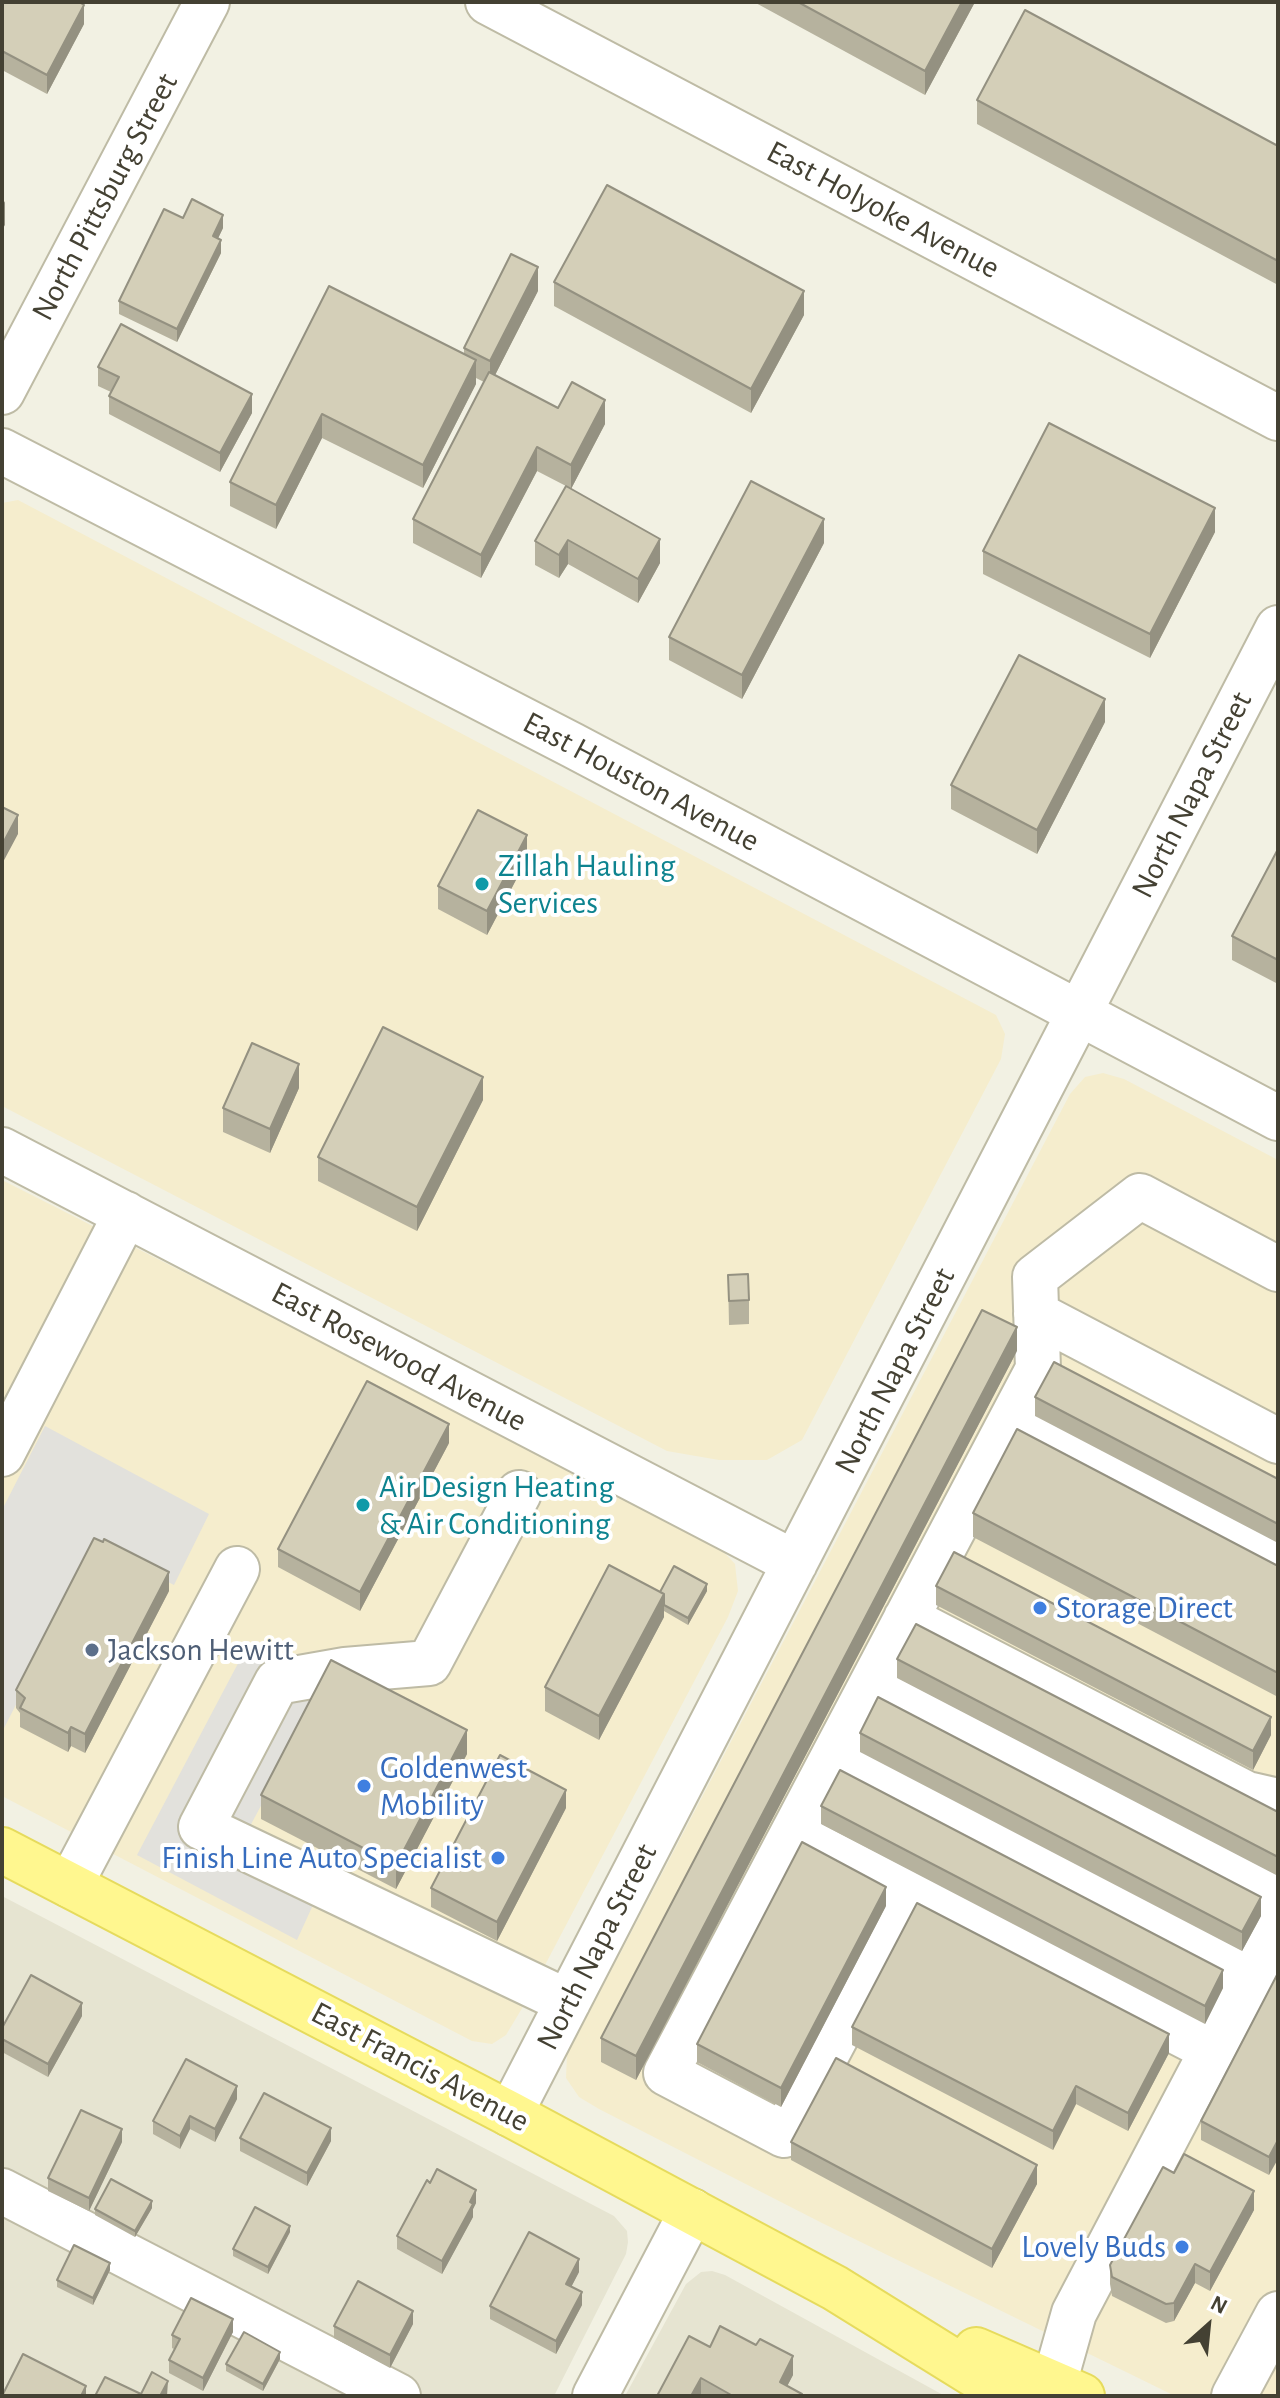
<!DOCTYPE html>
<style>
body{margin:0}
#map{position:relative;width:1280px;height:2398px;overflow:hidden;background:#f2f1e3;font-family:"Alegreya Sans",sans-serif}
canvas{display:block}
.frame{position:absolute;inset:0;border:4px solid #444133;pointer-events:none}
.north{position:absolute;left:1168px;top:2286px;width:80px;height:80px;-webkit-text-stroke:6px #fff;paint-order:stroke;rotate:27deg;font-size:22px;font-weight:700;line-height:32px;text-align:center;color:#444133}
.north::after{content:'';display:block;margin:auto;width:28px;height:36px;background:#444133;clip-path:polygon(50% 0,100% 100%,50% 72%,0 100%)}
</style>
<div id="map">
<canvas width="1280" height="2398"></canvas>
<div class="frame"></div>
<div class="north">N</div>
</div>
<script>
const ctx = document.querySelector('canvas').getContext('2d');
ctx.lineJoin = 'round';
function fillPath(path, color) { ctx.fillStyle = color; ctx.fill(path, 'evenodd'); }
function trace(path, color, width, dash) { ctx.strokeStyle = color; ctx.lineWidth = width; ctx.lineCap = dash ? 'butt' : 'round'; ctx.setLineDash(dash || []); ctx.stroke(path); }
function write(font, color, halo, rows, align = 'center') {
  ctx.font = font + ' "Alegreya Sans",sans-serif'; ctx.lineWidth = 8; ctx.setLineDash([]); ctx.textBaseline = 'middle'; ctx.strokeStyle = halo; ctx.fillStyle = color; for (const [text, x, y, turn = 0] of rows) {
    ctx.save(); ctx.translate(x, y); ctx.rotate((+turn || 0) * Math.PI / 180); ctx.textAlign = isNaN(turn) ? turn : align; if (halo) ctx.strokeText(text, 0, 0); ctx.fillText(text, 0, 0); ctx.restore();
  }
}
const residential = new Path2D(`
 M2 1896 614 2216 627 2231 628 2242 626 2254 554 2396H2Z
 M712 2271 725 2275 945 2396H625L686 2284 701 2272Z`);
const commercial = new Path2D(`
 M18 500 996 1015 1005 1034 1001 1059 802 1440 767 1460H719L667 1451 2 1106V503Z
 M1103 1073 1124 1079 1278 1160V2396H1175L822 2223 599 2109 579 2097 566 2078 567 2055 1070 1094 1085 1077Z
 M2 1180 694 1531 719 1547 735 1564 738 1591 728 1617 524 2005 506 2035 492 2044 472 2041 2 1796Z`);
const parking = new Path2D(`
 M45 1426 209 1514 174 1585 97 1546 2 1732V1510Z
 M260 1651 326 1685 249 1828 328 1872 297 1940 137 1855 244 1652Z`);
const minor = new Path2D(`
 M488 2 1278 418
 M2 392 207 2
 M2 451 572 745 1278 1118
 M2 1150 795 1563
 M1036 1314 1278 1441
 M1009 1424 1278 1563
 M2 1454 126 1214
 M519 1493 429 1663 345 1670 277 1682 201 1827 568 2002
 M906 1618 1247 1794 1278 1801
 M870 1688 1278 1900
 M832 1759 1249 1979
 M793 1834 1212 2050
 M70 1885 237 1569
 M911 1895 784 2135 666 2073 1038 1369 1035 1277 1140 1196 1278 1269
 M510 2114 1278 628
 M2 2191 398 2396
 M1054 2384 1074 2313 1278 1925
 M595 2396 692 2211
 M1234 2396 1278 2314`);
const major = new Path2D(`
 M2 1850 510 2114 835 2288 1009 2396
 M976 2350 1082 2396`);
const wall = new Path2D(`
 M2 2 84 24 47 94 2 70Z
 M754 2H975L925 95Z
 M977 100 1278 146V285L977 124Z
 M183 218 223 228 218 238 221 253 177 342 119 314V301Z
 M554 282 804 315 751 413 554 306Z
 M329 286 464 354V348L538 291 495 375 558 408 605 424 571 489 660 563 638 603 568 564 559 578 535 565V541L566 486 537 471 481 578 413 543V519L484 382 476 378V384L423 488 322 438 276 529 230 506V482Z
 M98 367 252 413 220 472 109 414V396L111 392 98 386Z
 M1215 532 1150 658 983 574V551Z
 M824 543 742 699 669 660V637Z
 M1105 722 1037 854 951 809V785Z
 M1278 849V984L1232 960V936Z
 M527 859 487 935 438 909V886Z
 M299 1088 270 1153 223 1132V1108Z
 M483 1100 417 1231 318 1181V1157Z
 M728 1275 749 1300V1324L729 1325Z
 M1017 1351 636 2080 601 2062V2038Z
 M1035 1397 1278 1479V1543L1035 1416Z
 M449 1443 360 1611 278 1567V1549Z
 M973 1513 1278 1566V1697L973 1537Z
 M936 1586 1271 1735 1253 1770 936 1605Z
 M169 1591 85 1753 71 1746 68 1752 20 1727V1713L16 1708V1690Z
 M707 1591 688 1625 664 1611V1617L599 1740 545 1711V1687L660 1592Z
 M897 1659 1278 1812V1876L897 1678Z
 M860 1733 1261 1916 1242 1951 860 1752Z
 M467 1754 396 1889 261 1819V1795Z
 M821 1806 1223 1988 1205 2024 821 1824Z
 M566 1808 497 1941 431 1907V1888Z
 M886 1906 781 2107 697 2062V2044Z
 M1278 1973 1269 2175 1201 2140V2121Z
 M82 2016 48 2077 2 2052V2028Z
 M852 2027 1169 2053 1128 2131 1076 2104 1053 2150 852 2045Z
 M237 2099 215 2142 190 2129 180 2149 153 2134V2121Z
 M240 2138 331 2141 307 2186 240 2151Z
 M122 2142 89 2211 48 2191V2178Z
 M791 2142 1037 2184 992 2268 791 2160Z
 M1174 2173 1254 2210 1210 2291 1195 2283 1174 2321 1166 2323 1112 2296 1110 2284V2265Z
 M430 2183 476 2203 473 2209V2217L442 2274 397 2249V2236Z
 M152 2208 135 2237 95 2215V2209Z
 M290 2232 268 2274 233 2256V2249Z
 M110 2270 93 2305 57 2287V2280Z
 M579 2272 571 2287 582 2305 556 2354 490 2319V2306Z
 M413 2324 390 2368 334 2338V2326Z
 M233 2332 203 2391 169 2373V2360L174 2349 172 2348V2335Z
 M710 2347 793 2375 787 2386 802 2396H657Z
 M280 2359 263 2391 226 2371V2364Z`);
const shadedWall = new Path2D(`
 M962 2H975L925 95V71Z
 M84 5V24L47 94V75Z
 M5 201V225L2 230V206Z
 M223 215V228L213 249V236Z
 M221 240V253L177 342V329Z
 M538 267V291L490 385V361Z
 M804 291V315L751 413V389Z
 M476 360V384L423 488V465Z
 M252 394V413L220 472V453Z
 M605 400V424L571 489V465Z
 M322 414V438L276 529V505Z
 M537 447V471L481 578V555Z
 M1215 508V532L1150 658V634Z
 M824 519V543L742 699V675Z
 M660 539V563L638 603V579Z
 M568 540V564L559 578V555Z
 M1105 699V722L1037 854V830Z
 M18 815V834L2 864V845Z
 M527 835V859L487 935V911Z
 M299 1064V1088L270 1153V1129Z
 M483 1077V1100L417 1231V1207Z
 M1017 1327V1351L636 2080V2056Z
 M449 1424V1443L360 1611V1592Z
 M169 1572V1591L85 1753V1734Z
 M707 1584V1591L688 1625V1618Z
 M664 1594V1617L599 1740V1716Z
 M1271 1717V1735L1253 1770V1751Z
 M71 1727V1746L68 1752V1733Z
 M467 1730V1754L396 1889V1865Z
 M566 1790V1808L497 1941V1922Z
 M886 1887V1906L781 2107V2088Z
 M1261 1897V1916L1242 1951V1932Z
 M1223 1970V1988L1205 2024V2006Z
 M82 2003V2016L48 2077V2064Z
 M1169 2034V2053L1128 2131V2113Z
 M237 2086V2099L215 2142V2129Z
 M1076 2086V2104L1053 2150V2131Z
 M190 2116V2129L180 2149V2136Z
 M331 2128V2141L307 2186V2173Z
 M122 2129V2142L89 2211V2198Z
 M1278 2140V2159L1269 2175V2157Z
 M1037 2165V2184L992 2268V2249Z
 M476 2190V2203L473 2209V2217L442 2274V2261Z
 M1254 2191V2210L1210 2291V2272Z
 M152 2201V2208L135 2237V2231Z
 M290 2226V2232L268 2274V2267Z
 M579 2259V2272L566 2297V2284Z
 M110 2263V2270L93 2305V2298Z
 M1195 2264V2283L1174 2321V2303Z
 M582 2292V2305L556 2354V2341Z
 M413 2311V2324L390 2368V2355Z
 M233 2319V2332L203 2391V2378Z
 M280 2352V2359L263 2391V2384Z
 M793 2356V2375L782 2396 780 2382Z
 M701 2378V2396H691Z
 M168 2381 167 2396H160Z
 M86 2386V2396H81Z`);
const building = new Path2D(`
 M2 2H79L84 5 47 75 2 51Z
 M798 2H962L925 71Z
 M1025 10 1278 146V261L977 100Z
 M607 185 804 291 751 389 554 282Z
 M192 199 223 215 213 236 221 240 177 329 119 301 164 209 183 218Z
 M511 254 538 267 490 361 464 348Z
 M329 286 476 360 423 465 322 414 276 505 230 482Z
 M121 324 252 394 220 453 109 396 119 377 98 367Z
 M489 372 558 408 572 382 605 400 571 465 537 447 481 555 413 519Z
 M1049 423 1215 508 1150 634 983 551Z
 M751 481 824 519 742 675 669 637Z
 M566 486 660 539 638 579 568 540 559 555 535 541Z
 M1019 655 1105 699 1037 830 951 785Z
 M2 807 18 815 2 845Z
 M478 810 527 835 487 911 438 886Z
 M1278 849V960L1232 936Z
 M383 1027 483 1077 417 1207 318 1157Z
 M252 1043 299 1064 270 1129 223 1108Z
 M748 1274 749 1300 729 1301 728 1275Z
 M982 1310 1017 1327 636 2056 601 2038Z
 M1054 1362 1278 1479V1524L1035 1397Z
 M367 1381 449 1424 360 1592 278 1549Z
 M1017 1429 1278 1566V1673L973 1513Z
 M94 1538 103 1542 104 1539 169 1572 85 1734 71 1727 68 1733 20 1708 25 1698 16 1690Z
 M954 1552 1271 1717 1253 1751 936 1586Z
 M609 1565 664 1594 599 1716 545 1687Z
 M674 1566 707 1584 688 1618 664 1605V1594L660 1592Z
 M916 1624 1278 1812V1857L897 1659Z
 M331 1660 467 1730 396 1865 261 1795Z
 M878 1697 1261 1897 1242 1932 860 1733Z
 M500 1755 566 1790 497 1922 431 1888Z
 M840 1770 1223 1970 1205 2006 821 1806Z
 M802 1842 886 1887 781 2088 697 2044Z
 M917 1903 1169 2034 1128 2113 1076 2086 1053 2131 852 2027Z
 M1278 1973V2140L1269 2157 1201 2121Z
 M31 1975 82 2003 48 2064 2 2039V2028Z
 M836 2058 1037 2165 992 2249 791 2142Z
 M186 2059 237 2086 215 2129 190 2116 180 2136 153 2121Z
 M264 2093 331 2128 307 2173 240 2138Z
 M81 2110 122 2129 89 2198 48 2178Z
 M1184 2154 1254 2191 1210 2272 1195 2264 1174 2303 1166 2304 1112 2277 1110 2265 1163 2167 1174 2173Z
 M437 2169 476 2190 470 2202 473 2204 442 2261 397 2236 427 2180 430 2183Z
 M111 2179 152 2201 135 2231 95 2209Z
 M255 2207 290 2226 268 2267 233 2249Z
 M529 2232 579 2259 566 2284 582 2292 556 2341 490 2306Z
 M74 2245 110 2263 93 2298 57 2280Z
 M358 2281 413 2311 390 2355 334 2326Z
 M191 2298 233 2319 203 2378 169 2360 180 2339 172 2335Z
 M720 2326 756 2345 760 2339 793 2356 780 2382 802 2394 801 2396H733L701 2378 691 2396H657L689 2336 710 2347Z
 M244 2332 280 2352 263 2384 226 2364Z
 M23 2354 86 2386 81 2396H2Z
 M152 2372 168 2381 160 2396H95L105 2377 141 2394Z`);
const markers = [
 [482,884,8,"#0f9aa8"],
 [363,1505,8,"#0f9aa8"],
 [1040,1608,8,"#3f7fe0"],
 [92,1650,8,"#5c6f8a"],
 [364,1786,8,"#3f7fe0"],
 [498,1858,8,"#3f7fe0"],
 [1182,2247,8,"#3f7fe0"]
];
const streetNames = [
 ["North Pittsburg Street",105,197,-62],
 ["East Holyoke Avenue",883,210,28],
 ["East Houston Avenue",641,782,28],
 ["North Napa Street",1192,795,-63],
 ["East Rosewood Avenue",399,1357,28],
 ["North Napa Street",895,1371,-63],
 ["North Napa Street",597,1947,-63],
 ["East Francis Avenue",420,2067,28]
];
const cultureNames = [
 ["Zillah Hauling",498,866],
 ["Services",498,903],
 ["Air Design Heating",379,1487],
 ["& Air Conditioning",379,1524]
];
const shopNames = [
 ["Storage Direct",1056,1608],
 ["Goldenwest",380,1768],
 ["Mobility",380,1805],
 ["Finish Line Auto Specialist",482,1858,"right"],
 ["Lovely Buds",1166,2247,"right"]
];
const serviceNames = [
 ["Jackson Hewitt",108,1650]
];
fillPath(residential, '#e6e4d1');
fillPath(commercial, '#f5edcd');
fillPath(parking, '#e2e1dc');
trace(minor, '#bebba5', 48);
trace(major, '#e6db5d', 48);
trace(minor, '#fff', 44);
trace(major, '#fff78f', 44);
fillPath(wall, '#b6b29e');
fillPath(shadedWall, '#949181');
fillPath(building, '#d4cfb8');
trace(building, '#949181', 2);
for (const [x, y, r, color] of markers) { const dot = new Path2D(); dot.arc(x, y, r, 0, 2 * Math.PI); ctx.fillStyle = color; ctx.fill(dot); trace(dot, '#fff', 3); }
write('32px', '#444133', '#fff', streetNames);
write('32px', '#0d838f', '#fff', cultureNames, 'left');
write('32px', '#366cbe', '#fff', shopNames, 'left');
write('32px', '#4e5e75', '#fff', serviceNames, 'left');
</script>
